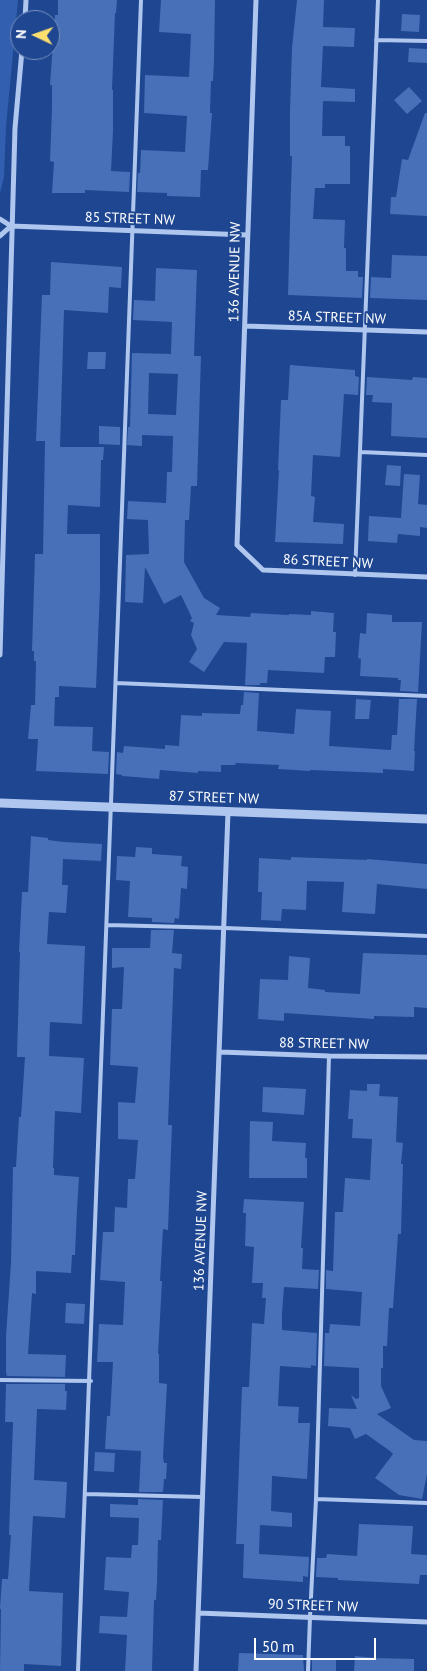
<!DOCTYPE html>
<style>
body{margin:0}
#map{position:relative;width:427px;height:1671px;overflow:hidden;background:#1e4691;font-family:"PT Sans",sans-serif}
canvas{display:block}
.north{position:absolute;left:10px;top:10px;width:50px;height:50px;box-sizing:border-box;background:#1e4691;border:1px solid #7890bd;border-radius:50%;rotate:273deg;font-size:14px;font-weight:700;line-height:20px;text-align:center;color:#fff}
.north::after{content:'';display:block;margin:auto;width:18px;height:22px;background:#fcdf6e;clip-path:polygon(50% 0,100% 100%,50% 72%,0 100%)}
.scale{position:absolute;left:254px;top:1638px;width:122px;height:22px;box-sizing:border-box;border:2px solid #fff;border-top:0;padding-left:6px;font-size:15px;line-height:18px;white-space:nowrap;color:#fff;-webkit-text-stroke:4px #1e4691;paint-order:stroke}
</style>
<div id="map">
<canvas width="427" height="1671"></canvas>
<div class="north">N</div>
<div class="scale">50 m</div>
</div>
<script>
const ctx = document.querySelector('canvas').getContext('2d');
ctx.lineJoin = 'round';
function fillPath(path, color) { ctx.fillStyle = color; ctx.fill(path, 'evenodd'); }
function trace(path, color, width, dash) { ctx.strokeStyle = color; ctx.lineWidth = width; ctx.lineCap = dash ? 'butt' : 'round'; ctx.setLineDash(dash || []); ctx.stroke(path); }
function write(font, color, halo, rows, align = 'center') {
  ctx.font = font + ' "PT Sans",sans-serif'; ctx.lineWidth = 4; ctx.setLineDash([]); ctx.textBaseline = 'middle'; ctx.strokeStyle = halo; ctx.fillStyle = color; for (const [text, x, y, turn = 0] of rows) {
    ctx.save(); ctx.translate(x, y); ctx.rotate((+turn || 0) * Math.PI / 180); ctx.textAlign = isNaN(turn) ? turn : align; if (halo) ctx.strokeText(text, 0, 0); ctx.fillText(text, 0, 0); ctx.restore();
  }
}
const green = new Path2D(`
 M0 0H18L6 127 4 177 0 193Z`);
const building = new Path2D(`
 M58 0H117L116 13H115L112 90H113V131L111 171 130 172 129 192 85 190V193H52L54 162 50 161 52 109V85H50L55 15H58Z
 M161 0H215L214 60 213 81H211L210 113H212L208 170H201L200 197 167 196V193L137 192 138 173H140L141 150 185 152 187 116 144 113 145 75 189 77 191 34 159 32Z
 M297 0H324L323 27 355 28 354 47 323 46 321 87 355 89V102L323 101 322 136H345V146H350V184H325V188H315L313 219 345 220 344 248H346V271H358V277H363L362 298 288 295 291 188 292 156H290V111L292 48Z
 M402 14 420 15 419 32 401 31Z
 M409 48 427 49V63L408 62Z
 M409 87 422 101 407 114 394 100Z
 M425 113H427V216L390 214 391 197H396L402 159 408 160Z
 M392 255 427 256V300L370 298 371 277 391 278Z
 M51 262 122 267 121 288 109 287 108 313 64 310 60 447H104L103 460H101L100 507 68 505 67 534H100V590L96 688 59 686V697H55L54 726 93 727 92 751 109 752 108 774 36 771 38 739H28L31 705H35L36 661H34V651H32L35 554H43L45 441H36L42 295H50Z
 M156 268 197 270 194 356H201L197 486H191L189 520H185L184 562 204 598 220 608 216 615 250 617 251 613 289 615V614L311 615V611L334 613 333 632H336L335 657H325L324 673 268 670 267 683H260V685H245L247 643 224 642 204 672 189 662 197 649 191 635 194 623 190 621 192 618 181 595 164 604 145 567 143 603 125 602 126 555 149 554 148 520 127 519 128 501 166 503 167 472H172L173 436 142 435V446L127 445 128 427H130L132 353 171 354 172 322 133 320 134 300 155 301ZM149 373 178 374 176 415 148 414Z
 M88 352H106L105 369H87Z
 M290 365 355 370V376L359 377 358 395 344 394 340 457 313 455 311 496 315 497 313 522 344 524 343 544 275 542 279 470H278L281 400H288Z
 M367 377 412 380 413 377 427 378V438L391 436 392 403 372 402 373 395H366Z
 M99 426 120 427V445L99 444Z
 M387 465 401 466 400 486 385 485Z
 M404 474 420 475 418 504 427 505V528L420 527V536L398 534 397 543 368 541 369 516 401 518Z
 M367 613 392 615V622H422L418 692 400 691 401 680H398V678L360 676 361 659 358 658 360 633 366 634Z
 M244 692 259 693 257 731 294 734 296 709 331 711 329 746 391 750 392 735H397L399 699H417L414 751H415L414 771 383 769V773L310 770V771L278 769 279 765 236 763 235 765H221V772L198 771V773L160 770 159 779 122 776V775L116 774 117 752 123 753 124 746 165 749V745L179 746 181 715 202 716V713L240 714 241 705H243Z
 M356 699 371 700 369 719H355Z
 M31 836 48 838V840L64 842 102 844 101 861 63 859 62 885H68L66 913 49 912 47 944 85 946 82 1024 50 1022 49 1056 84 1058 81 1113 55 1111 53 1168H54V1175L79 1177 77 1209 75 1255H72L71 1273 36 1271V1294L32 1293 28 1354 66 1355 65 1377 7 1376 6 1373V1336L11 1263 13 1167H16L19 1117H21L25 1057H17L20 952H19L22 892H28Z
 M136 847 152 848V854L182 856 181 866 188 867 187 889 181 888 179 919 175 918 174 923 152 922V918L128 917 130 881 116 880 117 856 135 857Z
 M291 857 367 860V859L427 864V889L377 884 375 914 342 912 344 882 307 881 306 910 282 909 281 921 261 920 262 892H258L259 858 291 860Z
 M151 930H174L172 953 182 954 181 969 174 968 168 1125H172L168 1230 163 1229 160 1281H162L158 1354H159V1383L167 1384 163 1457 164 1463H167L166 1479H164L163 1492H139L141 1451 105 1449 107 1416H110L113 1362H97L99 1324 123 1325 125 1282 100 1280 103 1232H114L115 1207 127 1208 128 1179H135L138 1140 118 1139V1102L135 1103 138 1067 110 1065 112 1009H122L124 967 112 968V948H150Z
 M363 953 427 955V1008L414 1007V1017L374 1016V1019L284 1013V1021L258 1019 260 979 288 980 289 956 310 958 308 988 325 990V992L360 994Z
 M367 1084H380L379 1096 398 1097 396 1142 403 1143 401 1164H403L401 1234H398L393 1308H389L387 1346H383V1368H381V1386L391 1408 377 1414 414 1440 427 1441V1474L422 1499 399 1495 375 1478 393 1454 390 1451 366 1434 355 1439 350 1428 328 1426 329 1408 357 1409 351 1395 356 1399 359 1398V1368L324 1366 325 1333H329L330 1324 360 1326 362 1292 326 1289V1270L333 1271 335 1212H343L345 1178 370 1180 372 1139 352 1138 353 1119H348L350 1090 367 1091Z
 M263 1087 306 1089 304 1115 262 1112Z
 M250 1121 273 1122 272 1141 306 1143 305 1158H307V1178H249Z
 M244 1199 304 1202 301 1248H303L302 1269 319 1270 318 1289 284 1287 282 1314V1330L317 1333 316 1366 311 1365V1368L280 1366 278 1406 299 1407 298 1423H310L307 1479 272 1476 271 1511 292 1513V1527L260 1525 259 1554 309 1557 308 1577 303 1576V1582L243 1578 244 1544H236L242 1387H249L252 1323 264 1324 266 1298H262L263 1283H252L254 1247 245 1246 246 1213H243Z
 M66 1303 85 1304 84 1324 65 1323Z
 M6 1384H65V1391H67L66 1410 37 1409 34 1480 67 1482 66 1502 65 1518 33 1516 29 1591 63 1593 61 1666 24 1664V1671H0L1 1610 0 1608 2 1579H8L11 1535H9L13 1422H5Z
 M95 1452 115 1453 114 1472 94 1471Z
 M138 1499 163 1500 161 1540H158L157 1582 156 1600H154L152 1671H125L127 1635 99 1633 100 1616 127 1617 129 1592 104 1590 106 1557 131 1558 132 1545H138L139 1518 110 1517V1504L138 1505Z
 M359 1524 413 1526 411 1554 427 1555V1575H420L419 1584 338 1580V1578L316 1577 317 1558H326L327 1554 357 1556Z
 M239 1653 303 1655 304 1671H238Z
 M355 1656 376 1658 414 1659V1671H354Z
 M312 1659 336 1660V1671H312Z`);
const service = new Path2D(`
 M376 40 427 41
 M361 452 427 455
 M355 575 378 0
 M116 683 427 696
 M108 925 225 928 427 936
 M0 1380 91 1381
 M86 1494 203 1497
 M316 1499 427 1503
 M78 1671C103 1114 117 557 141 0
 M308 1671 310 1617 316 1499 329 1056`);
const minor = new Path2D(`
 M256 0 237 545 263 570 427 577
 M25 20 26 0
 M0 219 11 226 247 235
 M0 236 11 226
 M245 326 427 332
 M0 655 15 128 22 50
 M220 1052 329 1056 427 1057
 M198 1613 427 1622
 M196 1671 228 812`);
const tertiary = new Path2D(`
 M0 803 427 819`);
const streetNames = [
 ["85 STREET NW",130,219,2],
 ["136 AVENUE NW",235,272,-89],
 ["85A STREET NW",337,318,2],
 ["86 STREET NW",328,562,3],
 ["87 STREET NW",214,798,2],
 ["88 STREET NW",324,1044,1],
 ["136 AVENUE NW",201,1241,-88],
 ["90 STREET NW",313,1606,2]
];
fillPath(green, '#325faf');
fillPath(building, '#4770b8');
trace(service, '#afc6ee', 4);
trace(minor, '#afc6ee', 5);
trace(tertiary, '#afc6ee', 9);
write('14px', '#fff', '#1e4691', streetNames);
</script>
